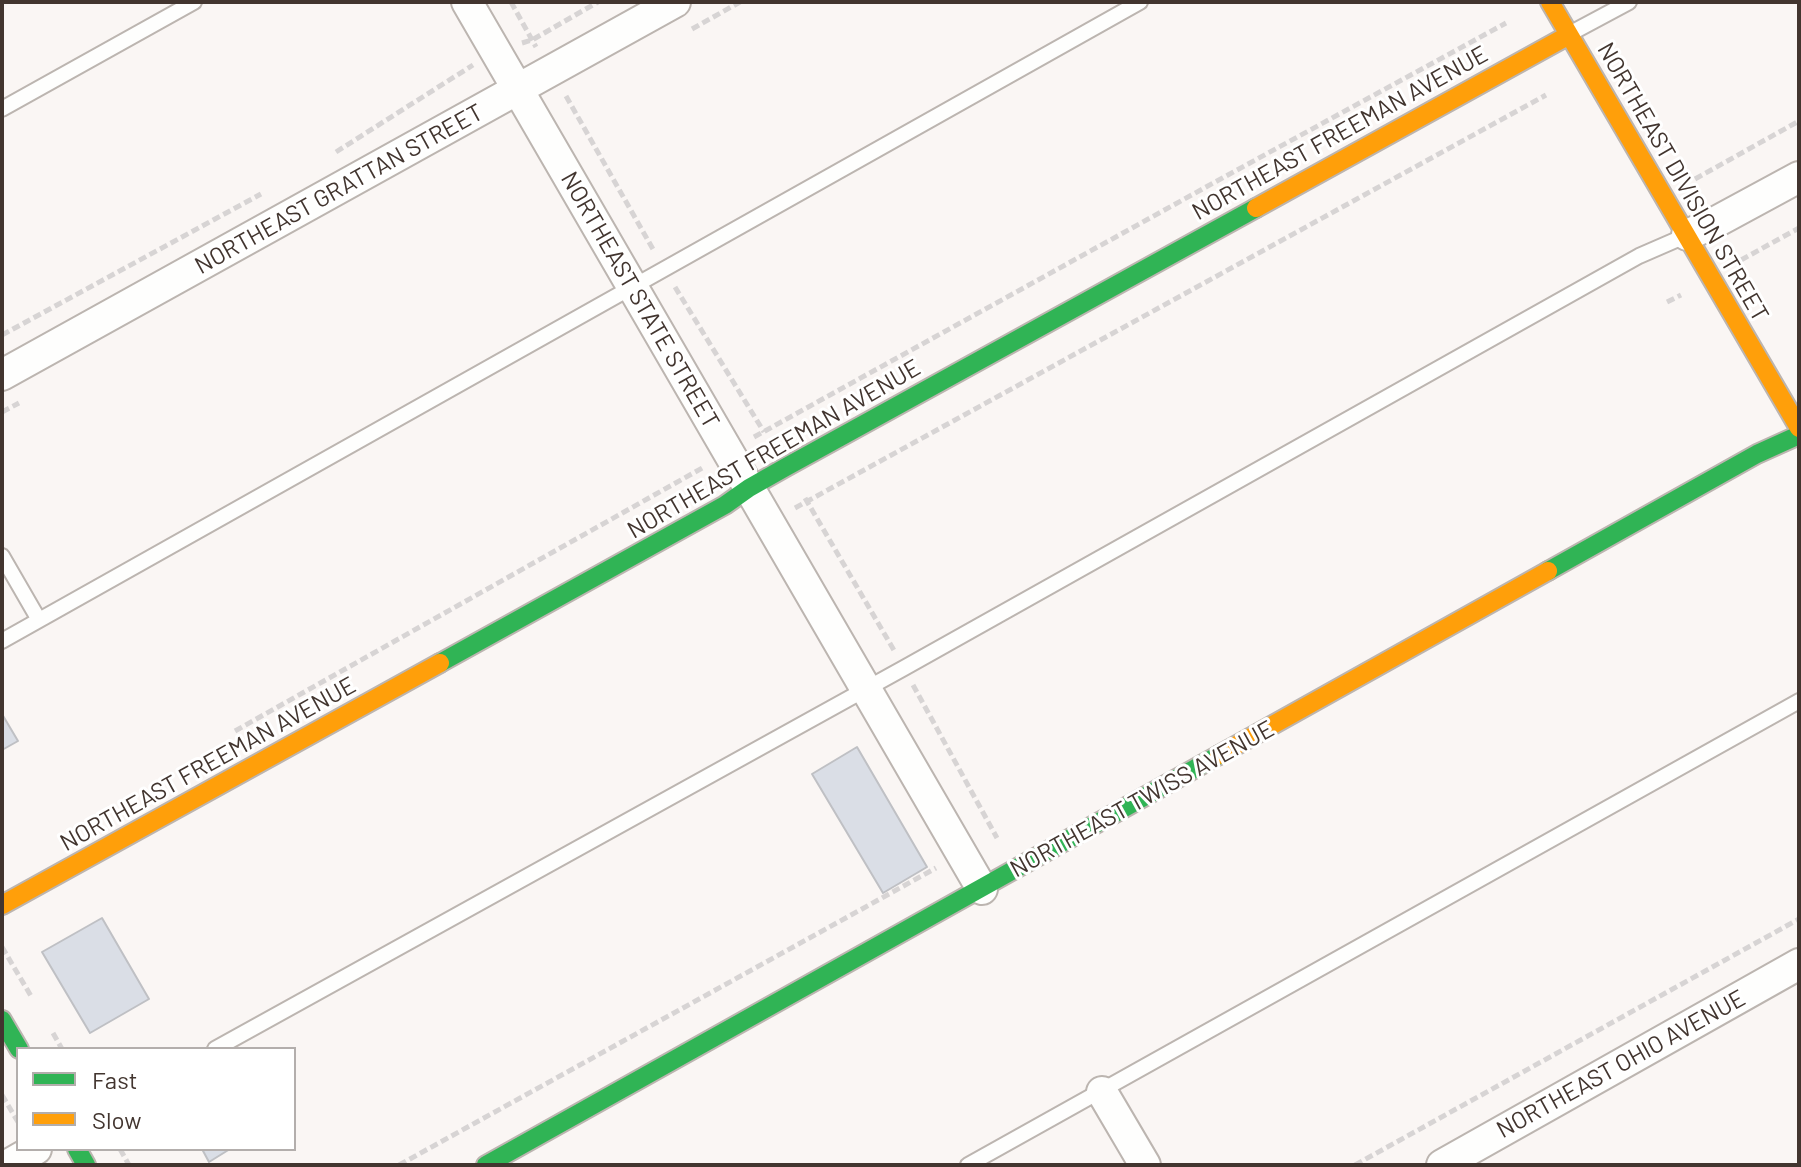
<!DOCTYPE html>
<style>
body{margin:0}
#map{position:relative;width:1801px;height:1167px;overflow:hidden;background:#faf6f4;font-family:Barlow,sans-serif}
canvas{display:block}
.frame{position:absolute;inset:0;border:4px solid #42352f;pointer-events:none}
.legend{position:absolute;left:16px;top:1047px;width:280px;height:104px;box-sizing:border-box;background:#fff;border:2px solid #b3aeac;margin:0;padding:10px 14px;list-style:none;font-size:24px;color:#42352f}
.legend li{display:flex;align-items:center;gap:16px;height:40px}
.legend b{width:40px;border:2px solid #b3aeac}
</style>
<div id="map">
<canvas width="1801" height="1167"></canvas>
<div class="frame"></div>
<ul class="legend">
<li><b style="height:10px;background:#30b455"></b>Fast</li>
<li><b style="height:10px;background:#ff9f0a"></b>Slow</li>
</ul>
</div>
<script>
const ctx = document.querySelector('canvas').getContext('2d');
ctx.lineJoin = 'round';
function fillPath(path, color) { ctx.fillStyle = color; ctx.fill(path, 'evenodd'); }
function trace(path, color, width, dash) { ctx.strokeStyle = color; ctx.lineWidth = width; ctx.lineCap = dash ? 'butt' : 'round'; ctx.setLineDash(dash || []); ctx.stroke(path); }
function write(font, color, halo, rows, align = 'center') {
  ctx.font = font + ' Barlow,sans-serif'; ctx.lineWidth = 6; ctx.setLineDash([]); ctx.textBaseline = 'middle'; ctx.strokeStyle = halo; ctx.fillStyle = color; for (const [text, x, y, turn = 0] of rows) {
    ctx.save(); ctx.translate(x, y); ctx.rotate((+turn || 0) * Math.PI / 180); ctx.textAlign = isNaN(turn) ? turn : align; if (halo) ctx.strokeText(text, 0, 0); ctx.fillText(text, 0, 0); ctx.restore();
  }
}
const building = new Path2D(`
 M2 714 18 741 2 750Z
 M857 747 927 867 883 893 812 774Z
 M102 918 149 999 90 1033 42 952Z
 M202 1149H230L209 1162Z`);
const path = new Path2D(`
 M511 2 536 47
 M692 29 740 2
 M522 43 532 40 598 2
 M566 96 654 251
 M336 152 473 65
 M1695 179 1799 121
 M1741 260 1799 228
 M675 287 764 432
 M1667 302 1681 295
 M2 335 261 194
 M2 412 19 403
 M754 437 1226 176 1506 23
 M805 498 895 652
 M795 508 1546 95
 M913 685 997 838
 M235 731 704 467
 M2 947 31 996
 M53 1033 62 1049
 M2 1095 18 1122
 M120 1149 129 1165
 M399 1165 936 868
 M1355 1165 1799 919`);
const lane = new Path2D(`
 M1573 32 1629 2
 M2 109 194 2
 M2 556 39 620
 M2 641 1140 2
 M215 1049 904 668 1639 256 1685 236
 M968 1165 1799 701`);
const street = new Path2D(`
 M467 2 982 889
 M1687 235 1714 223 1799 177
 M2 375 675 2
 M1102 1092 1145 1165
 M8 1165 36 1149
 M1442 1165 1799 964`);
const fast = new Path2D(`
 M1548 571 1757 454 1799 435
 M440 663 725 505 749 488 786 467 1256 208
 M2 1020 19 1049
 M77 1149 86 1165
 M486 1165 1219 755`);
const slow = new Path2D(`
 M1550 2 1799 428
 M1256 208 1569 35
 M1219 755 1548 571
 M2 905 440 663`);
const streetNames = [
 ["NORTHEAST FREEMAN AVENUE",1340,133,-29],
 ["NORTHEAST DIVISION STREET",1683,182,60],
 ["NORTHEAST GRATTAN STREET",339,189,-29],
 ["NORTHEAST STATE STREET",640,300,60],
 ["NORTHEAST FREEMAN AVENUE",774,449,-30],
 ["NORTHEAST FREEMAN AVENUE",208,764,-29],
 ["NORTHEAST TWISS AVENUE",1142,799,-29],
 ["NORTHEAST OHIO AVENUE",1621,1064,-29]
];
fillPath(building, '#dadee6');
trace(building, '#bfc0c4', 2);
trace(lane, '#bcb5b0', 18);
trace(street, '#bcb5b0', 34);
trace(fast, '#bcb5b0', 22);
trace(slow, '#bcb5b0', 22);
trace(path, '#d7d4d4', 5, [8, 4]);
trace(lane, '#fefefd', 14);
trace(street, '#fefefd', 30);
trace(fast, '#30b455', 18);
trace(slow, '#ff9f0a', 18);
write('24px', '#42352f', '#fff', streetNames);
</script>
